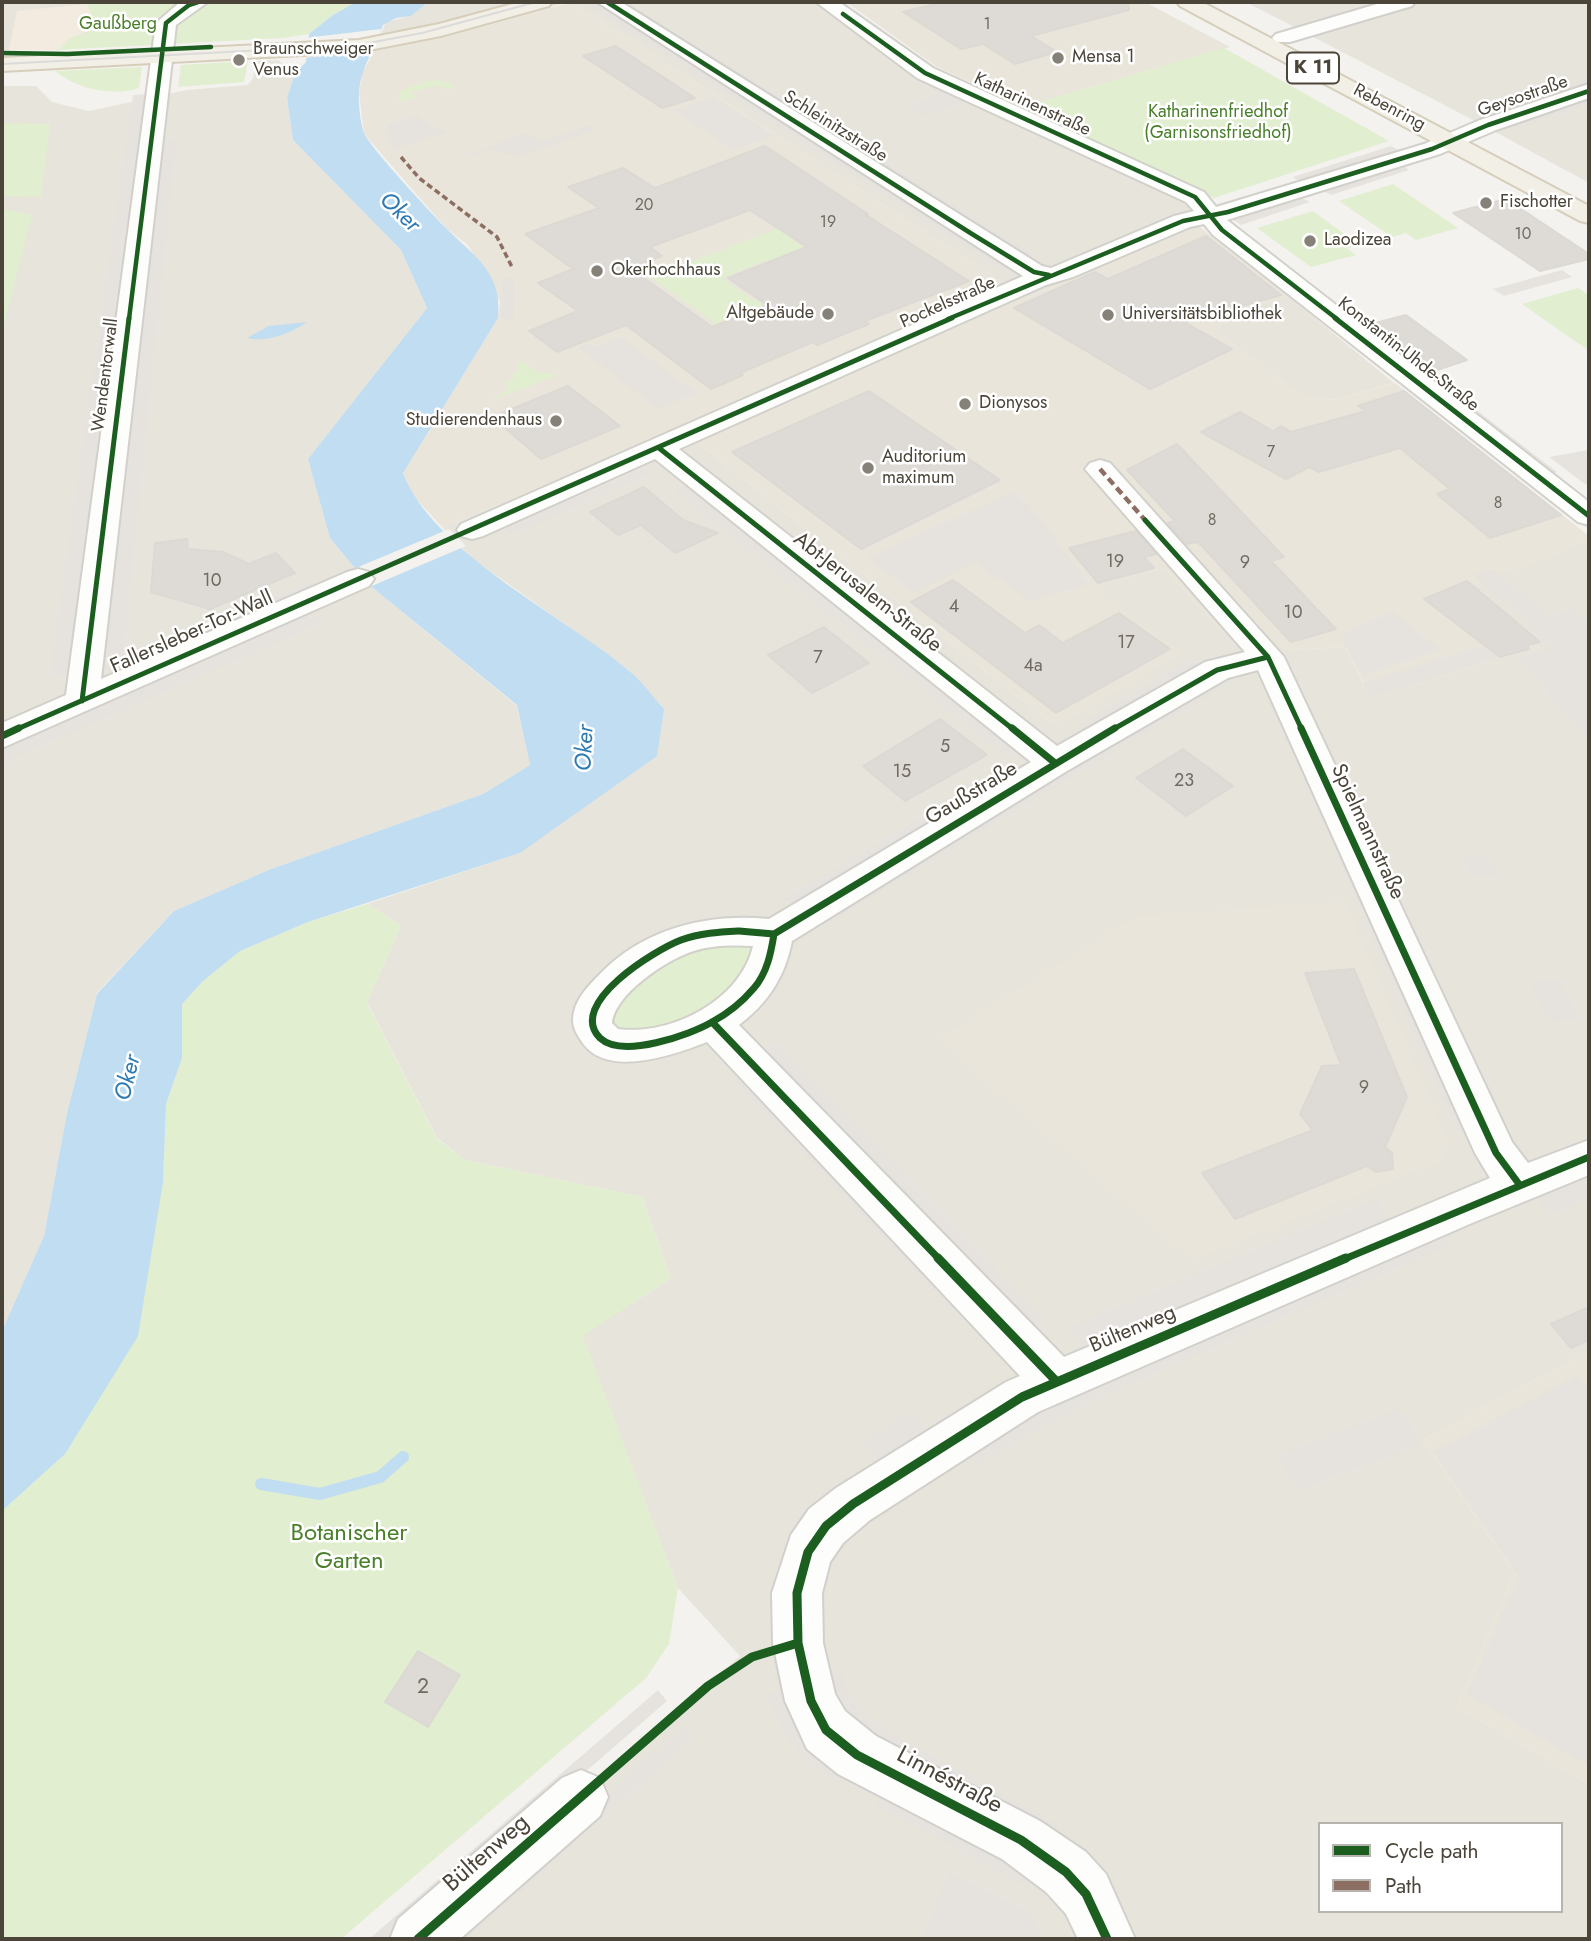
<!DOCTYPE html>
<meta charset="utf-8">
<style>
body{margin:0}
#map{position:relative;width:1591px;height:1941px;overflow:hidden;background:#f4f2ee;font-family:Jost,sans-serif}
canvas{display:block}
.frame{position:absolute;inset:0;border:4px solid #4b4439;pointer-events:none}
.legend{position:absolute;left:1318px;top:1822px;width:245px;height:91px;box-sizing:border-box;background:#fff;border:2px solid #b7b4b0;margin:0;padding:9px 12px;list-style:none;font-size:21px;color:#4b4439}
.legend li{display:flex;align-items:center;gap:14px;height:35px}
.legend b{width:35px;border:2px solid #b7b4b0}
</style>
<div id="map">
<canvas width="1591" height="1941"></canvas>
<div class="frame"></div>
<ul class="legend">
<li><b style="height:9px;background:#1b5e20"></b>Cycle path</li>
<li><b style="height:9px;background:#8d6e63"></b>Path</li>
</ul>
</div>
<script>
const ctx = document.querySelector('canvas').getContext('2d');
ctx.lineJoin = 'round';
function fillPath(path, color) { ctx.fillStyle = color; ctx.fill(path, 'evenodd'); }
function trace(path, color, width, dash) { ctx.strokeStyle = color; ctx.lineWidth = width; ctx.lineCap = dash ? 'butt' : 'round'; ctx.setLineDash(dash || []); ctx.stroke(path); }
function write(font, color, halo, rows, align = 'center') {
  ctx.font = font + ' Jost,sans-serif'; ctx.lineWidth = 5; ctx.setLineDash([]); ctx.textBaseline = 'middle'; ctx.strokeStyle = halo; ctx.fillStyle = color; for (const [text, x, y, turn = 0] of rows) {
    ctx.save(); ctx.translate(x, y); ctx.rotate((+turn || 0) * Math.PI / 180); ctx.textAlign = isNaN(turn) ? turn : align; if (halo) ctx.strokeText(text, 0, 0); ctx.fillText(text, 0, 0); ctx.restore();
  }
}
const residential = new Path2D(`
 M2 2H86L97 29 64 43 56 50H2Z
 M428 2H569L443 36 374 51 386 22 411 16Z
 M572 2H818L925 78 1186 201 1196 224 1027 298Z
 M1246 2H1589V183L1477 122Z
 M278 60 295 73 287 98 293 140 401 250 427 308 308 459 330 538 368 584 517 706 530 765 483 794 271 869 174 911 97 993 67 1113 44 1236 2 1331V86H36L52 102 89 111 187 90 248 85 253 78 256 61Z
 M1289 297 1394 383 1335 400 1302 396 1217 331 1228 313Z
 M679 428 1056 727 1092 588 1164 568 1221 631 1291 650 1345 647 1370 697 1540 647 1470 587 1589 540V1351L1423 1440 1514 1573 1457 1707 1589 1784V1939H422L740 1656 678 1588 582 1336 671 1278 642 1197 465 1160 437 1138 367 1002 401 926 367 904 520 853 664 709 629 670 472 558 443 528ZM1320 1824H1561V1911H1320Z`);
const commercial = new Path2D(`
 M87 4 97 29 82 33 56 50H9L17 11Z`);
const education = new Path2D(`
 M572 2 1027 298 1196 224 1289 297 1228 313 1217 331 1302 396 1335 400 1395 383 1589 536V540L1471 587 1541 647 1372 699 1345 647 1291 650 1221 631 1164 568 1093 589 1183 653 1056 727 679 428 443 528 411 493 403 472 498 318 500 302 468 245 446 228 364 134 359 93 362 74 374 51 442 38Z
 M858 2H1145L1230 47 1023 107 937 67 849 4Z
 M1345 901 1449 1142 1442 1161 1192 1260 937 1039 1137 916Z
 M1589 1351V1784L1457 1707 1514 1573 1423 1440Z`);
const green = new Path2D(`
 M86 2H356L333 15 309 34 283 38 57 50 72 37 97 29Z
 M1224 48 1389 141 1214 198 1023 107Z
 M248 61 244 82 178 87 181 65Z
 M142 67 139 88C112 97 77 89 55 71Z
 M431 80 449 82 456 87 446 90 440 85 411 92 416 98 405 101 398 100 400 91Z
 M2 123 50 124 41 197 2 196Z
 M1393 184 1458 228 1416 240 1406 233 1392 237 1339 201Z
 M2 209 32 215 2 333Z
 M1313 211 1359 245 1347 248 1356 255 1311 267 1257 228Z
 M782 227 800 238 794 241 852 278 799 281 767 260 722 278 753 300 771 292 780 298 716 324 650 277Z
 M1578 288 1589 295V351L1522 304Z
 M522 361 537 372 558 375 492 400 509 388 505 385 515 377 511 375 519 369 515 366Z
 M367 904 401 926 367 1003 437 1139 465 1160 642 1197 671 1278 583 1336 678 1588 669 1644 646 1678 341 1939H2V1511L65 1454 163 1182 166 1104 182 1058V1004L203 981 240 951 308 922Z
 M750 942 755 951 735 989 680 1024 621 1036 604 1012 678 948Z`);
const parking = new Path2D(`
 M600 2 1013 267 1002 270 588 5Z
 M615 2H626L1034 255 1025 261Z
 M1589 78V85L1492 119 1482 114Z
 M944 93 965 103 925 116 907 106Z
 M150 94 72 673 50 676 133 95Z
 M714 98 774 136 733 150 673 110Z
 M1589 98V104L1514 130 1505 126Z
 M416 116 445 132 396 149 389 138 387 124Z
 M589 125 595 130 518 157 491 149 471 157 468 155 525 133 542 141Z
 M176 141 123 656 106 658 164 142Z
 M1391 146 1401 151 1302 183 1293 177Z
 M1401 164 1409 170 1331 195 1322 190Z
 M1300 197 1310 202 1241 225 1232 219Z
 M1562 270 1572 277 1504 296 1493 289Z
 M509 278 513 280 515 293 513 319H501L502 279Z
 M621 337 697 393 659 409 578 347 589 343 594 347Z
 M1449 389 1557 472 1546 475 1438 392Z
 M1589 450V487L1549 457 1588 450Z
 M644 469 650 474 512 535 502 528Z
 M690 484 1021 748 1006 756 675 491Z
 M1013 492 1028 504 1089 584 1030 601 975 562 913 593 868 557Z
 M1492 569 1550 616 1571 608 1589 623V738L1518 659 1552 648 1527 626 1541 619 1531 623 1474 575Z
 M310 582 329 587 185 650 168 644Z
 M1393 611 1440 650 1363 675 1340 636Z
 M305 616 326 621 2 763V749Z
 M1485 645 1500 657 1370 698 1363 683Z
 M1192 659 1205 668 1093 732 1081 723Z
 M1217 681 1225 686 828 923 824 917Z
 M1268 696H1275L1466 1132H1458Z
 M1321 729 1499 1114 1495 1116 1313 730Z
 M977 785 988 794 795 908 785 898Z
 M1486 855 1497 875 1471 877 1461 857Z
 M1559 980 1580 1020 1550 1022 1530 982Z
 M775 1043 1045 1319 1027 1332 758 1054Z
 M746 1076 963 1306 954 1312 736 1082Z
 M1589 1178V1199L1550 1215 1537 1199Z
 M1376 1199 1392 1220 1085 1351 1070 1327Z
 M1440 1233 1450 1245 1104 1395 1040 1428 976 1466 966 1452 1029 1415Z
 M1577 1375 1589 1385V1766L1467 1694 1519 1576 1434 1452Z
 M1399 1409 1422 1444 1298 1490 1279 1455Z
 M912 1411 928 1434 880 1463 864 1440Z
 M841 1670 850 1697 869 1719 899 1738 1056 1823 1051 1837 860 1730 838 1705 828 1675Z
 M658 1690 667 1701 393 1939H369Z
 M780 1690 797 1726 846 1768 839 1782 806 1760 784 1733 767 1695Z
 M685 1726 694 1737 466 1939H443Z
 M883 1791 1034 1873 1029 1888 876 1805Z
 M950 1872 1030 1913 1045 1939H921Z`);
const water = new Path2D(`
 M356 2H428L411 16 396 18 383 25C376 46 361 68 359 90 358 101 360 122 364 133 368 145 431 213 444 226 472 255 503 271 498 318L403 473C433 552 562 615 627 669 641 680 652 696 664 709L657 756 520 853 308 922 240 951 203 981 182 1004V1058L166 1104 163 1182 138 1336 65 1454 2 1511V1331L44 1236 67 1113 97 994 174 911 271 869 483 794 530 765 517 705 368 584 330 538 308 459 427 308 401 250 293 140 287 98 295 73 306 62 309 34 333 15Z
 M307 322C292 333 266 343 247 338L269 326Z`);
const pier = new Path2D(`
 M381 29 374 51 303 58 305 38Z
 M449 529 466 546 367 588 351 570Z`);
const stream = new Path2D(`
 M261 1484 320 1494 380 1477 403 1457`);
const building = new Path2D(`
 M944 2H1128L1129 10 1031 36 1057 52 1015 64 983 44 961 49 903 12Z
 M616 46 695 98 662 108 583 56Z
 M765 146 868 214 866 215 969 281 865 321 869 324 817 345 813 342 740 373 743 375 711 389 626 325 557 352 529 331 578 311 538 283 573 269 525 234 599 208 568 187 623 168 655 188ZM750 210 807 247 728 278 767 305 712 327 630 268 662 256 650 247Z
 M1506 199 1589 254V259L1540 271 1453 213Z
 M1206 236 1281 295 1184 322 1232 349 1150 389 1014 308 1095 272 1108 279Z
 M1406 315 1467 360 1434 371 1372 324Z
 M568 386 620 426 541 459 492 417Z
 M869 391 947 444 1000 480 861 549 732 452Z
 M1404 391 1561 515 1490 538 1437 494 1450 489 1400 448 1319 472 1309 467 1286 479 1201 432 1240 412 1273 431 1281 426 1291 432 1366 411 1358 406Z
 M1177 444 1284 557 1271 561 1336 629 1291 642 1200 544 1196 542 1187 544 1167 523 1175 521 1127 470Z
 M644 487 683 520 718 533 675 553 641 525 618 535 590 512Z
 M1136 531 1156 554 1144 557 1154 568 1098 583 1069 548Z
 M187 539 188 549 223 552 249 564 276 553 295 573 210 609 151 592 155 543Z
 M953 580 1025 633 1039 625 1063 643 1119 613 1170 649 1056 713 911 602Z
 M1467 581 1540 642 1527 645 1529 649 1500 657 1424 599Z
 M824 627 869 663 812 693 768 655Z
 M940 719 987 755 905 801 863 766Z
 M1183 749 1233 786 1186 816 1136 778Z
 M1354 969 1407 1097 1385 1147 1392 1153 1393 1169 1376 1172 1367 1166 1235 1219 1202 1173 1313 1130 1300 1114 1322 1066 1341 1065 1305 973Z
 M1589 1307V1340L1571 1348 1551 1324Z
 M418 1651 460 1675 428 1727 385 1702Z`);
const minor = new Path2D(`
 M180 2H208L176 25 101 679 347 572 358 569 369 572 374 579 369 586 2 748V723L66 695 156 23Z
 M597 2H621L1042 266 1051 268 1174 216 1194 211 1186 202 917 78 816 2H839L933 68 1204 192 1216 207 1424 144 1480 120 1589 84V98L1496 130 1440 154 1227 220 1589 502V525L1578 522 1213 235 1204 224 1190 227 1073 277 1046 285 679 449 1057 746 1205 662 1245 652 1085 469 1090 463 1100 460 1110 463 1284 657 1512 1142 1528 1163 1589 1140V1175L1472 1223 1038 1412 870 1520 843 1543 830 1562 822 1593 823 1643 835 1694 845 1711 876 1736 1040 1821 1086 1852 1106 1874 1135 1939H1078L1066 1914 1046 1892 1002 1859 838 1774 807 1749 785 1701 773 1643 772 1593 791 1535 809 1509 836 1488 1006 1382 1020 1376 707 1042C674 1055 606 1079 582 1042 575 1032 571 1024 574 1012 577 997 590 984 601 973 645 928 708 913 769 919L1031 762 655 459 483 536 472 539 461 536 457 530 461 524 1023 276ZM1258 670 1475 1153 1490 1178 1064 1357 739 1025C768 1003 785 977 792 941L1067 771 1228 678ZM753 946C741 1000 671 1036 618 1029L612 1023C615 994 667 959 694 951 712 945 733 945 753 946Z
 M1384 2H1415L1412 6 1290 42H1276L1272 38 1276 34Z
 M581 1770 600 1778 608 1797 600 1816 460 1939H390L398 1919 562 1778Z`);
const major = new Path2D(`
 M520 2H552L549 6 441 36 359 52 2 71V58L359 40 439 24Z
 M1177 2H1202L1589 206V223L1580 221 1180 6Z`);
const tram = new Path2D(`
 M2 64 358 45 422 33 536 2`);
const quietFar1 = new Path2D(`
 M401 157 419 178 497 237 512 267`);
const quiet = new Path2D(`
 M1100 469 1145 520`);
const cyclewayFar3 = new Path2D(`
 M607 2 972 234 1034 272 1049 275
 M843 14 925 73 1195 197 1222 230 1337 319
 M2 53 68 54 211 47
 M129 319 166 23 189 5 198 2
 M948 319 1183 221 1228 212 1432 149 1488 125 1589 91`);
const cyclewayFar2 = new Path2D(`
 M1335 318 1589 516
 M659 448 1014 730
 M1145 520 1268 657 1302 730
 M82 701 129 318
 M15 730 952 318
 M1112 730 1217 670 1268 657`);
const cyclewayFar1 = new Path2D(`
 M1012 728 1055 763
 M1301 728 1496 1153 1519 1184
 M2 736 19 728
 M739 931 774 934C771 953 767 973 754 988 743 1001 727 1014 712 1022 690 1035 622 1059 600 1038 566 1004 655 950 681 940 700 933 720 932 739 931Z
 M774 934 1115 728
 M712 1022 940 1260
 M1342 1260 1589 1157`);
const cycleway = new Path2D(`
 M938 1258 1057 1382
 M418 1939 708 1686 752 1657 798 1643
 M1107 1939 1086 1894 1066 1872 1021 1840 857 1755 826 1730 811 1701 798 1643 797 1593 808 1552 826 1526 853 1504 1022 1397 1346 1258`);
const markers = [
 [1058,58,7,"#868178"],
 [239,60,7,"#868178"],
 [1486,203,7,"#868178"],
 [1310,241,7,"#868178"],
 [597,271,7,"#868178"],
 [828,314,7,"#868178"],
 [1108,315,7,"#868178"],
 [965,404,7,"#868178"],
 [556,421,7,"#868178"],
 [868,468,7,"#868178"]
];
const farNumbernames = [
 ["1",987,25],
 ["20",644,206],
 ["19",828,223],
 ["10",1523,235],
 ["7",1271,453],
 ["8",1498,504],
 ["8",1212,521]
];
const farParknames = [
 ["Gaußberg",118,25],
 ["Katharinenfriedhof",1218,113],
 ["(Garnisonsfriedhof)",1218,134]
];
const farPoinames = [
 ["Braunschweiger",253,50],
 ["Venus",253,71],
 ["Mensa 1",1072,58],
 ["Fischotter",1500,203],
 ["Laodizea",1324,241],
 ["Okerhochhaus",611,271],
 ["Altgebäude",814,314,"right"],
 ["Universitätsbibliothek",1122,315],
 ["Dionysos",979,404],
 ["Studierendenhaus",542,421,"right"],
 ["Auditorium",882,458],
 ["maximum",882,479]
];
const farStreetnames = [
 ["Geysostraße",1523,97,-19],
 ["Katharinenstraße",1032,105,25],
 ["Rebenring",1389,108,28],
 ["Schleinitzstraße",835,127,32],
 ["Pockelsstraße",948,303,-24],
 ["Konstantin-Uhde-Straße",1408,355,38],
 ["Wendentorwall",106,375,-83]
];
const numberNames = [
 ["19",1115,563],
 ["9",1245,564],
 ["10",212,582],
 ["4",954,608],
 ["10",1293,614],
 ["17",1126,644],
 ["7",818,659],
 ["4a",1033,667],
 ["5",945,748],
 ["15",902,773],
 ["23",1184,782],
 ["9",1364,1089]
];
const shields = [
 [1313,68,52]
];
const shieldNames = [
 ["K 11",1313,68]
];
const streetNames = [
 ["Abt-Jerusalem-Straße",867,593,38],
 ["Fallersleber-Tor-Wall",192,633,-24],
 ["Gaußstraße",972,794,-31],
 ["Spielmannstraße",1367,832,65],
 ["Bültenweg",1133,1330,-23]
];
const nearNumbernames = [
 ["2",423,1688]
];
const waterNames = [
 ["Oker",399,213,44],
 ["Oker",586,748,-87],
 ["Oker",129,1078,-76]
];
const nearParknames = [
 ["Botanischer",349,1534],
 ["Garten",349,1562]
];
const nearStreetnames = [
 ["Linnéstraße",949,1781,28],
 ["Bültenweg",487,1854,-41]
];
fillPath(residential, '#e7e4dc');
fillPath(commercial, '#f3ebdf');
fillPath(education, '#eae5da');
fillPath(green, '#e1eecf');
fillPath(parking, '#e6e3df');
fillPath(water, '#c0ddf1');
fillPath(pier, '#f4f2ee');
trace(stream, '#c0ddf1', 12);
fillPath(building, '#dedbd6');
trace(building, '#dcd9d4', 2);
trace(minor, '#d2d0cb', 4);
trace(major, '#d6cebb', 4);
fillPath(minor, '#fdfdfc');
fillPath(major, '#f2efe6');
trace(tram, '#dbdbda', 2);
trace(quietFar1, '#8d6e63', 3.5, [6, 3.5]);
trace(quiet, '#8d6e63', 4.5, [8, 4.5]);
trace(cyclewayFar3, '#1b5e20', 4.5);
trace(cyclewayFar2, '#1b5e20', 5);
trace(cyclewayFar1, '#1b5e20', 7);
trace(cycleway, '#1b5e20', 9);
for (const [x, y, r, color] of markers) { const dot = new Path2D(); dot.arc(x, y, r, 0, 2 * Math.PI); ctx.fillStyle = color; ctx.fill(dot); trace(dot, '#fff', 2.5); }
write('16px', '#706a61', null, farNumbernames);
write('18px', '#4a7f2a', '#fff', farParknames);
write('18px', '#4b4439', '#fff', farPoinames, 'left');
write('18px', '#4b4439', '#fff', farStreetnames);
write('18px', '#706a61', null, numberNames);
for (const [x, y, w] of shields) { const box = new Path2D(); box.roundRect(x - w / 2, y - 15.5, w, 31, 5); ctx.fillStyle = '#fff'; ctx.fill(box); trace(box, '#4b4439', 2); }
write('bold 19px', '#4b4439', null, shieldNames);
write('21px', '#4b4439', '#fff', streetNames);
write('21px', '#706a61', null, nearNumbernames);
write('italic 23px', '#2e7ab2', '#fff', waterNames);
write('24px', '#4a7f2a', '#fff', nearParknames);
write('24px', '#4b4439', '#fff', nearStreetnames);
</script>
